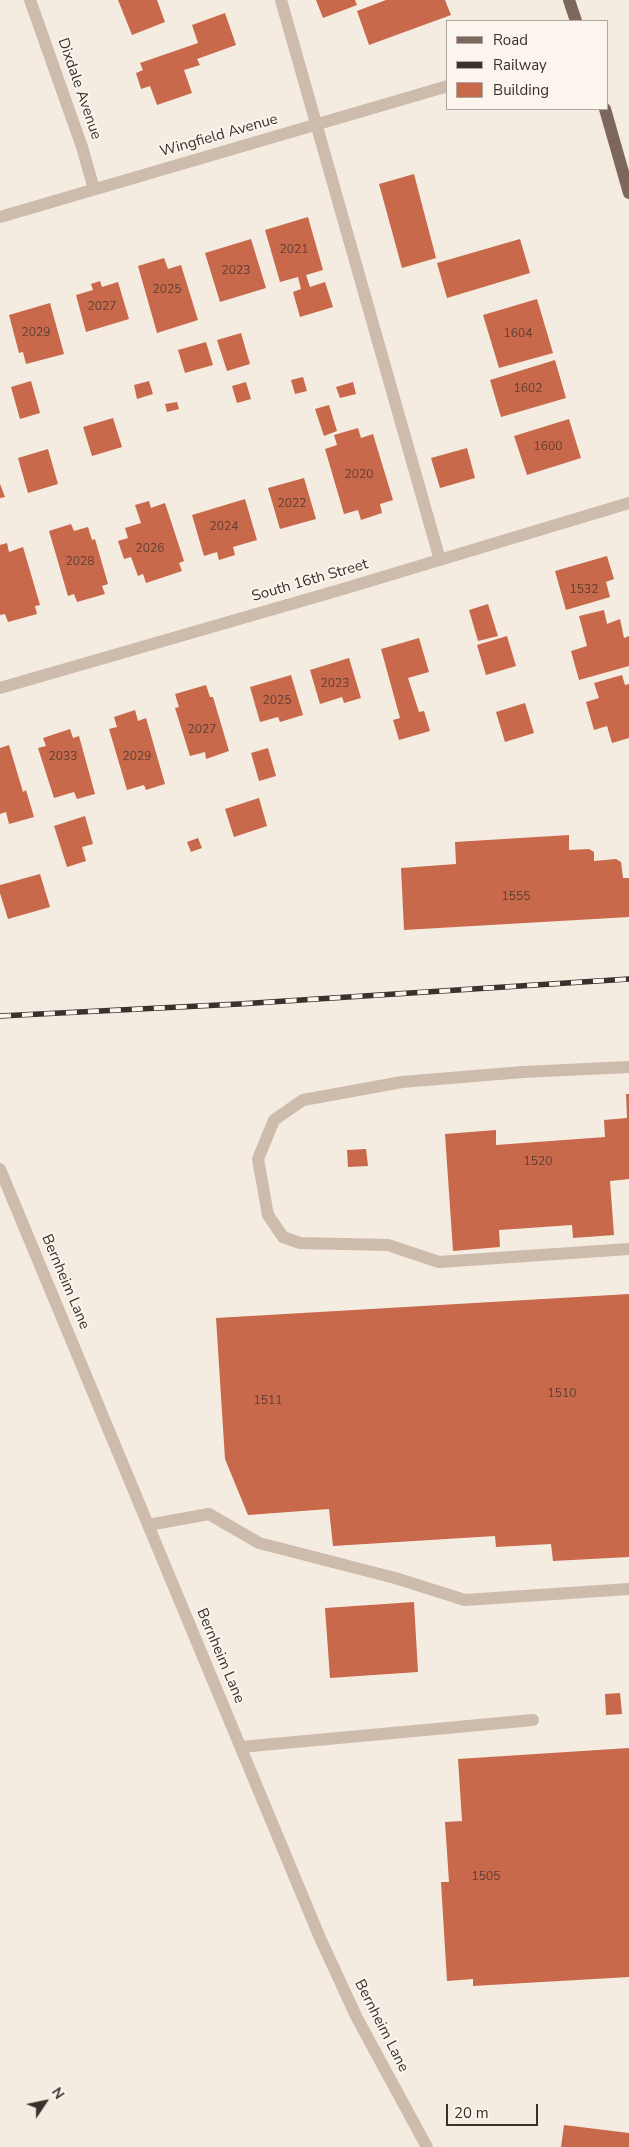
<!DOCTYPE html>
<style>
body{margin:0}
#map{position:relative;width:629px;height:2147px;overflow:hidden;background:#f4ebe1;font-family:"Nunito Sans",sans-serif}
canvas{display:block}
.legend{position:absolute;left:446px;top:20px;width:162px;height:90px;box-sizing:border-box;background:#fbf5ee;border:1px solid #aea6a0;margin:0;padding:6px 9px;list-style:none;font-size:15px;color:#3b302b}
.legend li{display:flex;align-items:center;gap:10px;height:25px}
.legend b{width:25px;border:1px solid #aea6a0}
.north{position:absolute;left:20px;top:2077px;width:50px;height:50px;-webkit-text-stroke:4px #fbf5ee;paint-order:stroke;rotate:56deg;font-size:14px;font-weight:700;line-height:20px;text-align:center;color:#3b302b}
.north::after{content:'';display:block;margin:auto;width:18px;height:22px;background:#3b302b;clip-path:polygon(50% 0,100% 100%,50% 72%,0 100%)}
.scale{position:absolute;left:446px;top:2104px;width:92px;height:22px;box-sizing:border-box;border:2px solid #3b302b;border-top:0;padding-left:6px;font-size:15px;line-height:18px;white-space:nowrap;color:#3b302b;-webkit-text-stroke:4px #fbf5ee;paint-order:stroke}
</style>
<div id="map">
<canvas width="629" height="2147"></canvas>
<ul class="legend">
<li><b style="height:6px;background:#7d675c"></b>Road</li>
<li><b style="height:6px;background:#3b302b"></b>Railway</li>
<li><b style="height:14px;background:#c8694b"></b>Building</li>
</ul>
<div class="north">N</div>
<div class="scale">20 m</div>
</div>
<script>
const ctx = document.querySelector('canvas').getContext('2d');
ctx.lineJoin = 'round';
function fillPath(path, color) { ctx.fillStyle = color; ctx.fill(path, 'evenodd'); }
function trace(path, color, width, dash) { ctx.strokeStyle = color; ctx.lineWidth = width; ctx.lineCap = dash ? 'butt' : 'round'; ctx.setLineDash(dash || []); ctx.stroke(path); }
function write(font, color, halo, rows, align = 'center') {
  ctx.font = font + ' "Nunito Sans",sans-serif'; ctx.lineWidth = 4; ctx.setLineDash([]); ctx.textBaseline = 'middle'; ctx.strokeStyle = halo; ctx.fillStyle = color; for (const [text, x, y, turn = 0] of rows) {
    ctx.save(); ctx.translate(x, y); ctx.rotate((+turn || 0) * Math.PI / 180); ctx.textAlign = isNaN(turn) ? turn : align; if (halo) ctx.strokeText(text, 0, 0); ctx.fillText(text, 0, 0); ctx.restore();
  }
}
const building = new Path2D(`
 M118 0H157L165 22 132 35Z
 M316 0H355L357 5 323 18Z
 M386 0H445L451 15 369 45 357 11Z
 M225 13 236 45 197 59 200 65 184 70 192 93 157 105 150 86 141 89 136 73 143 70 140 63 198 43 192 25Z
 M414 174 436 258 402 268 379 184Z
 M308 217 323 270 306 275 310 287 325 282 333 307 300 317 293 292 301 289 298 277 280 282 265 230Z
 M251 239 266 288 220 302 205 253Z
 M520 239 530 273 447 298 437 263Z
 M164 258 168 269 181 265 198 320 157 333 138 266Z
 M100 281 102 287 118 282 129 319 86 332 76 295 93 290 91 284Z
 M537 299 553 353 499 368 483 315Z
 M50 303 64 354 26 364 23 352 19 353 9 315Z
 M241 333 250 364 227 371 217 340Z
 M206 342 213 365 185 373 178 350Z
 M555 360 566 398 501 417 490 380Z
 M303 377 307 391 295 394 291 380Z
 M31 381 40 413 20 419 11 387Z
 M149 381 153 394 137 399 134 385Z
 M246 382 251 399 237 403 232 386Z
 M353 382 356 394 340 398 336 387Z
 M177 402 179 409 167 412 165 404Z
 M329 405 337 431 324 436 315 409Z
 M113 418 122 447 92 456 83 427Z
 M569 419 581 458 527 475 514 436Z
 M358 428 361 438 373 434 393 500 380 504 382 513 361 520 358 510 344 514 325 449 337 445 334 435Z
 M467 448 475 478 440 488 431 458Z
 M48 449 58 484 28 493 18 458Z
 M304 478 316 519 280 529 268 488Z
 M0 484 5 497 0 498Z
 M245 499 257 540 233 547 235 555 219 560 217 552 204 556 192 515Z
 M149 501 151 508 165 503 184 561 179 563 182 571 146 583 143 574 138 576 131 557 124 559 118 541 128 538 125 528 141 523 135 505Z
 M71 524 74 531 88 527 92 540 95 539 108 584 102 586 105 594 77 602 74 594 68 596 49 531Z
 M7 543 9 552 23 547 40 605 35 606 37 614 8 622 5 614 0 615V545Z
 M607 556 614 579 606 582 610 597 566 610 555 571Z
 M488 604 498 636 478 641 469 610Z
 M604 610 607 624 620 619 624 638 629 636V666L579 680 571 651 587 646 579 616Z
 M507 636 516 666 486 675 477 645Z
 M419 638 429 672 408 678 419 712 424 711 430 731 399 740 393 720 400 718 381 649Z
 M349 658 361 698 344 703 342 697 320 704 310 670Z
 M291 675 303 715 280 722 278 717 260 722 250 687Z
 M622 675 625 685 629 684V738L612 743 607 726 594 730 586 702 599 698 594 683Z
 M206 685 210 697H213L229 751 206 759 205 752 190 756 175 708 179 707 175 694Z
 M525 703 534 733 505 742 496 712Z
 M135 710 138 721 146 718 165 784 146 790 144 785 127 790 109 729 117 727 114 717Z
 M70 729 73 738 79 736 95 794 77 799 74 792 54 798 38 748 46 746 43 738Z
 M9 745 23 792 26 790 34 817 9 824 6 812 0 814V748Z
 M268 748 276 776 259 781 251 753Z
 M259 798 267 826 234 837 225 809Z
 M85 816 93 844 82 847 86 861 67 867 54 826Z
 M569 835V850L589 849 594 852V861L616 859 621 862 623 878H629V917L404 930 401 868 456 864 455 842Z
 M198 838 202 848 191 852 187 842Z
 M40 874 50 907 8 919 0 893V885Z
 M626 1094H629V1179L610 1181 614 1235 573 1238 572 1225 499 1230 500 1247 453 1251 445 1134 496 1130V1145L605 1137 604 1120 627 1118Z
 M366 1149 368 1166 348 1167 347 1150Z
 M629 1294V1557L553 1561 551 1544 496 1547 495 1536 333 1546 329 1509 248 1515 225 1459 216 1318Z
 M414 1602 418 1672 330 1678 325 1608Z
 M620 1693 622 1714 606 1715 605 1694Z
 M629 1748V1977L473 1986V1979L447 1981 441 1882H449L445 1822 462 1821 458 1759Z
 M564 2125 629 2133V2147H561Z`);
const minor = new Path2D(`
 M30 0 82 147 94 189
 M281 0 440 560
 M0 217 448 86
 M0 688 343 589 629 503
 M629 1067 523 1072 402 1082 303 1100 274 1120 258 1159 268 1215 283 1237 300 1243 388 1245 439 1262 629 1249
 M0 1169 320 1938 357 2018 427 2147
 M148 1525 209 1514 259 1543 395 1578 465 1600 629 1589
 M241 1747 533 1720`);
const major = new Path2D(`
 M569 0 576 21
 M605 109 629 193`);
const rail = new Path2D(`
 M0 1016 239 1004 629 979`);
const numberNames = [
 ["2021",294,250],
 ["2023",236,271],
 ["2025",167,290],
 ["2027",102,307],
 ["2029",36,333],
 ["1604",518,334],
 ["1602",528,389],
 ["1600",548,447],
 ["2020",359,475],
 ["2022",292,504],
 ["2024",224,527],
 ["2026",150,549],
 ["2028",80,562],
 ["1532",584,590],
 ["2023",335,684],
 ["2025",277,701],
 ["2027",202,730],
 ["2033",63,757],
 ["2029",137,757],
 ["1555",516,897],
 ["1520",538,1162],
 ["1510",562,1394],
 ["1511",268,1401],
 ["1505",486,1877]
];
const streetNames = [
 ["Dixdale Avenue",79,89,71],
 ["Wingfield Avenue",219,136,-16],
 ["South 16th Street",310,581,-16],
 ["Bernheim Lane",65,1282,67],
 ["Bernheim Lane",220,1656,67],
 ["Bernheim Lane",381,2026,63]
];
fillPath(building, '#c8694b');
trace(minor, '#cdbbac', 12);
trace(major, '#7d675c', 12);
trace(rail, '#3b302b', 5.5);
trace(rail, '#fbf5ee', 4, [11]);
write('12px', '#5e3e33', null, numberNames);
write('15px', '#3b302b', '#fbf5ee', streetNames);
</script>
